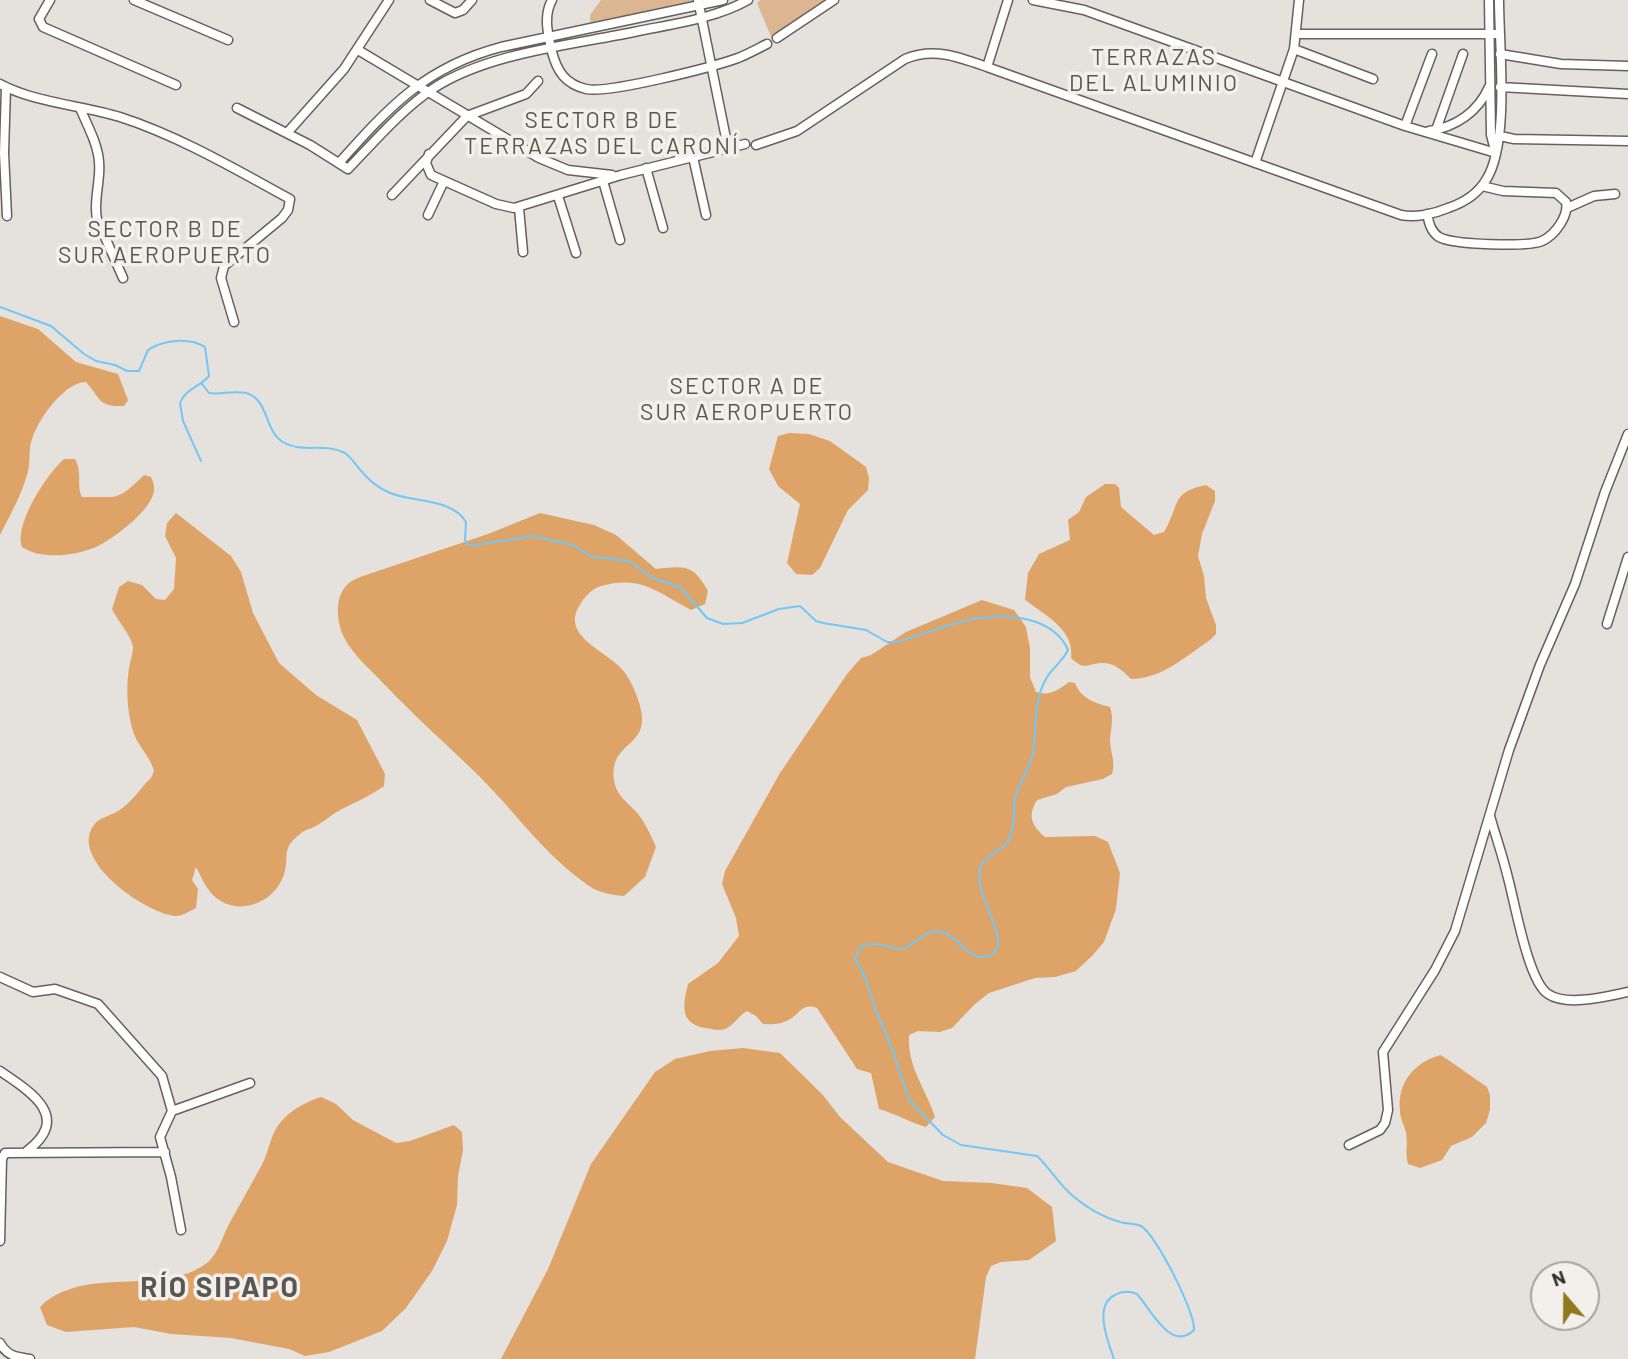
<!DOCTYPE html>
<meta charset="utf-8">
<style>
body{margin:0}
#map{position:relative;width:1628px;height:1359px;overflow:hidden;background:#e5e1dd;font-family:Barlow,sans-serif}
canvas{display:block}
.north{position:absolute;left:1530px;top:1261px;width:70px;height:70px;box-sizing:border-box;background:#f3efeb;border:2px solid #a6a3a0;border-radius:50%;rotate:340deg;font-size:19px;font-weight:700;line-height:28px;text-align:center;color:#32302f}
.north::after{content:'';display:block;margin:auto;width:24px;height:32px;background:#907a20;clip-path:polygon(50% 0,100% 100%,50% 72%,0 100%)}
</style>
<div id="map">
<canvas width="1628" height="1359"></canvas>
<div class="north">N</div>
</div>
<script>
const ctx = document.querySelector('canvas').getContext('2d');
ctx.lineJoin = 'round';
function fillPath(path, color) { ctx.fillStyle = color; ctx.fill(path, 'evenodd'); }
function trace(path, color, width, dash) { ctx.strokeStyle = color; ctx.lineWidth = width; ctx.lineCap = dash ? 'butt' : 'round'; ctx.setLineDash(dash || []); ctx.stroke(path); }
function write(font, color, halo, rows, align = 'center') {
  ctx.font = font + ' Barlow,sans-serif'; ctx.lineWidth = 7; ctx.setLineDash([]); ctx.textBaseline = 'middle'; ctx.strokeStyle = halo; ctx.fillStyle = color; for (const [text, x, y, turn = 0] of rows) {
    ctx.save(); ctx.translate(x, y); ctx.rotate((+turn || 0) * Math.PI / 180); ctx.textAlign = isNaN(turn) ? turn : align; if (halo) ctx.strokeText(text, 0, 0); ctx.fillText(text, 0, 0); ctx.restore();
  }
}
const green = new Path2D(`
 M601 0H698L700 6 591 29 590 15Z
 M760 0H826L772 39 757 3Z`);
const forest = new Path2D(`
 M0 316 38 329 76 362 118 374 128 400 124 406C98 407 101 399 86 382 63 382 32 426 30 449 29 458 30 466 27 475 21 496 10 515 0 535Z
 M789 433 809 434 830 441 866 467 869 478 868 490 848 510 820 568 812 575 796 574 787 563 800 504 778 486 769 469 778 436Z
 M64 459H75C83 474 76 485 82 497 119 496 115 503 144 475L151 477C152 480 154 483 154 487 157 507 112 540 96 547 75 556 41 560 22 547 14 524 47 474 64 459Z
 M1105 484H1115L1119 488 1121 507 1154 535 1164 532C1180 506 1170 492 1206 485L1215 491V501L1202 534 1198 556 1204 576 1206 598 1216 625V634L1210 640C1185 657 1161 679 1131 679 1123 671 1114 662 1102 663 1086 664 1085 671 1071 658 1075 630 1045 615 1025 600L1028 573 1039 554 1070 540 1068 520 1079 512 1086 497Z
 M176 513 231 556 241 572 253 613 279 663 316 695 357 720 385 774 384 786C370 796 356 802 342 809 332 814 324 822 314 827 310 829 304 830 300 834 279 850 291 858 283 877 272 905 235 917 213 895 205 887 201 876 196 867L192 880 198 889 196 908C190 911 182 916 176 916 147 914 75 864 91 830 97 816 109 818 121 809 133 801 141 787 151 778L154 771C150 755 136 745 132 728 127 710 126 687 129 668 130 661 133 654 133 647 131 635 117 620 112 609L119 587 128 581 142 585 156 599 165 600 174 589 176 558 165 536 167 523Z
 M540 513 594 525 616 535 656 569C685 566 693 564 708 591L705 604 691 610C657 592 641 575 601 586 592 589 586 595 581 603 559 634 602 649 620 667 630 677 638 696 641 710 649 748 609 741 614 780 616 796 629 803 638 814 646 824 651 836 656 847L645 877 624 896C612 895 600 893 589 886 545 855 519 817 483 780 450 747 415 717 383 683 370 669 354 656 345 639 336 623 334 596 348 584 352 580 358 578 363 576L488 534Z
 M982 600 1014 610 1026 627 1030 648V677L1036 692C1050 696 1057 691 1069 682L1075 683C1081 699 1095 703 1110 707 1114 719 1111 727 1110 740 1110 752 1116 762 1112 774L1103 779 1066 787 1057 794 1037 800C1027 816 1032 826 1045 837L1095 836 1108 842 1120 873 1116 909 1104 942 1092 956 1076 971 1055 977 1035 978 989 993 975 1004 952 1028 940 1032 918 1031 909 1035C907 1067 926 1089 935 1117L926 1127C909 1122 896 1114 879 1109L871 1073 857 1069 817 1008C804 1003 801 1011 792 1018 783 1024 773 1025 763 1024L756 1016 747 1011C739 1015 736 1023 727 1028 720 1032 713 1029 705 1028 679 1023 683 1005 688 984L718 963 739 936 736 918 722 884 725 871 780 773 847 674 861 658 871 655 906 632Z
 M743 1048 780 1053 822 1094 840 1117 888 1162 943 1181 992 1183 1027 1188 1052 1207 1056 1241 1029 1260 1001 1262 991 1266 986 1277 975 1359H501L548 1269 591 1164 655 1072 675 1059 710 1051Z
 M1441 1055 1487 1087 1490 1095V1110L1486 1123 1472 1137 1451 1146 1442 1160 1420 1168 1408 1164C1405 1153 1408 1144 1406 1132 1404 1125 1400 1118 1400 1111 1397 1083 1414 1062 1441 1055Z
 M321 1097 336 1104 353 1120 396 1143 410 1141 454 1125 462 1132 463 1150 458 1176 457 1205 447 1241 432 1271 406 1308 382 1331 329 1352 305 1356 289 1349 231 1338 171 1334 134 1327 66 1332 47 1325 40 1307C83 1264 162 1297 207 1263 218 1254 222 1238 228 1226 238 1207 249 1189 259 1170 266 1159 268 1147 273 1135 281 1115 302 1103 321 1097Z`);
const stream = new Path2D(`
 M0 307 51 326 84 354 96 361 115 365 127 371H139L148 350C163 340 189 337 205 347L209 376C200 387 185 389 180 403L183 421 201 461
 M202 384 209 393C221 395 233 390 246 393 269 399 264 431 283 442 303 454 325 442 345 453 352 458 357 467 363 473 370 481 379 488 388 492 410 503 451 497 466 522L465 540 467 544 475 545 532 536 572 545 593 557 629 561 652 578 680 587 707 618 723 624 742 623 779 609 800 606 816 621 823 623 866 630 887 642H897C943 629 987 605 1036 622 1050 627 1062 636 1068 650 1060 666 1048 669 1041 690 1034 710 1036 732 1033 753 1030 769 1019 782 1015 798 1013 810 1015 823 1011 835 1006 852 984 853 980 869 974 894 1006 932 996 951 973 970 963 940 945 933 927 926 917 943 905 948 894 952 879 939 861 946L855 958 866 980 875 1008 893 1051 909 1100 943 1135 961 1145 1037 1156C1050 1168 1059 1185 1073 1196 1087 1208 1102 1217 1120 1222 1126 1224 1135 1223 1141 1226 1156 1234 1196 1314 1194 1330 1171 1353 1150 1308 1137 1294 1130 1291 1122 1291 1115 1295 1093 1305 1108 1342 1114 1359`);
const minor = new Path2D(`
 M50 0 39 19 43 27 176 85
 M134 0 228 40
 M430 0 455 13 463 10 472 0
 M552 0C543 16 548 35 552 52 557 71 565 84 586 89 608 94 713 67 738 58 748 54 757 49 767 44
 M698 0 728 148
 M1033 0 1084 10 1405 126 1496 153
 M1489 0 1491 135 1495 150
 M1297 34H1499
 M777 38 834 0
 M1294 49 1373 79
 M358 50 539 158 568 170 612 175
 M1500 54 1561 64 1628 66
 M987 67 1008 0
 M0 84C36 103 81 105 120 117 179 136 235 169 290 199L288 210 282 218 224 266 221 278 234 322
 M6 87 4 153 7 216
 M1500 87 1628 94
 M80 108C87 125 98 144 99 162 101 181 93 200 97 219L123 278
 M237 108 310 145 348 169C375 141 401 110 434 88 488 53 571 45 634 32 672 24 714 19 748 0
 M1405 126 1432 54
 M1436 130 1463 54
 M1429 131C1456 127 1478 112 1489 87
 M287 133 344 69 389 0
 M1500 136 1514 139 1628 141
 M756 145 797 131 905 59C934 47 959 57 987 67L1401 215C1415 218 1434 214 1448 208 1463 203 1477 195 1486 180 1510 143 1499 46 1499 0
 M429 154 426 163 431 175 496 204 514 208 621 175 745 144
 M693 157 706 215
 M339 163C389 107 425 67 501 47L723 0
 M1255 163 1294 49 1299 0
 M646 168 663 228
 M603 181 620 240
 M392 195 467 116 526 94 538 81
 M558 196 576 253
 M519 208 523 252
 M1567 208 1594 196 1615 194
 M1427 214C1429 223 1431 232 1439 237 1453 245 1528 247 1542 241 1555 235 1569 216 1566 202L1556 193 1503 191 1482 186
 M428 215 444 181
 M1607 624 1628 557
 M1490 816C1496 837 1503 857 1508 878 1515 903 1528 981 1548 994 1567 1007 1608 996 1628 992
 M0 977 33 992 55 989 98 1004 162 1076 172 1111 160 1137 171 1177 181 1230
 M0 1071C31 1092 72 1117 27 1151
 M172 1111 250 1083
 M1349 1145 1380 1130 1385 1123 1388 1110 1383 1052 1435 970 1455 931 1509 750 1540 665 1575 584 1605 492 1628 434
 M0 1241 2 1159 5 1153 165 1152
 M0 1343C7 1356 16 1357 30 1359`);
const neighbourhoodNames = [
 ["TERRAZAS",1154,57],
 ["DEL ALUMINIO",1154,83],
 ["SECTOR B DE",602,120],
 ["TERRAZAS DEL CARONÍ",602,146],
 ["SECTOR B DE",165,229],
 ["SUR AEROPUERTO",165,255],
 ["SECTOR A DE",747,386],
 ["SUR AEROPUERTO",747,412]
];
const districtNames = [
 ["RÍO SIPAPO",220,1288]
];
fillPath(green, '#dcb690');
fillPath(forest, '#dea467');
trace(stream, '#74c7f5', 2);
trace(minor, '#65615e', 11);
trace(minor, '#fff', 8);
ctx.letterSpacing = '2px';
write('23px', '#595653', '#f3efeb', neighbourhoodNames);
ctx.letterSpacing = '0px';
ctx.letterSpacing = '2px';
write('bold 28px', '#595653', '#f3efeb', districtNames);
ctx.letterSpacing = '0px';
</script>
